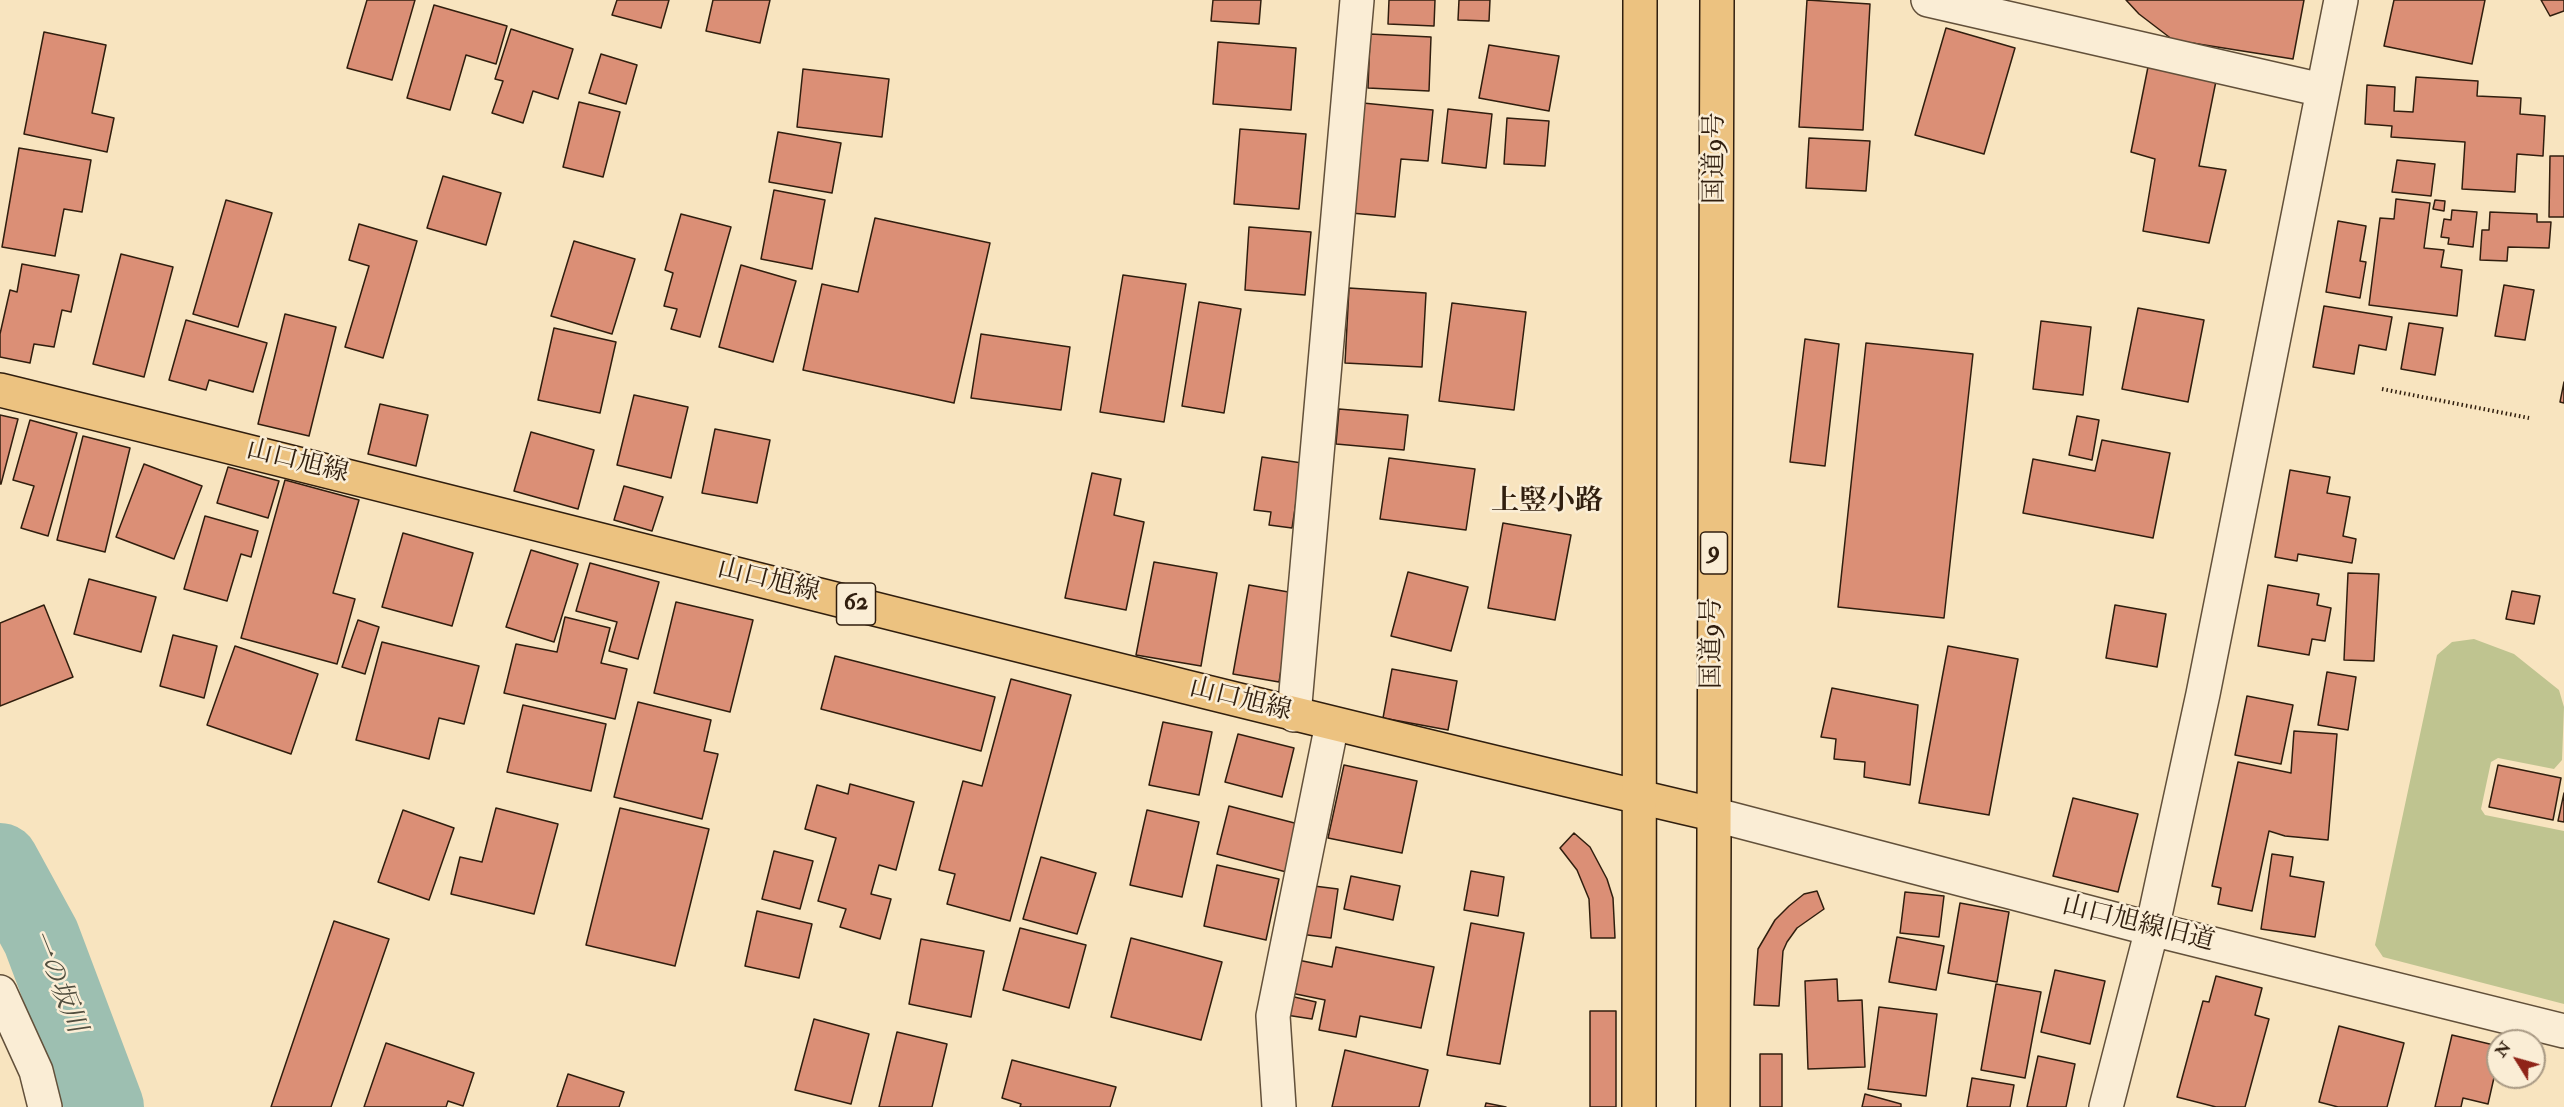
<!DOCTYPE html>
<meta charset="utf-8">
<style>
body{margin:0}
#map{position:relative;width:2564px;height:1107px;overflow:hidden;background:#f8e4bf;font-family:"IM FELL Double Pica",serif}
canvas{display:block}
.north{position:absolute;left:2486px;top:1029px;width:60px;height:60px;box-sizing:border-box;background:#faedd5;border:2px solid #a99a85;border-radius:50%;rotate:307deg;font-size:16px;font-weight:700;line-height:24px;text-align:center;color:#301e0e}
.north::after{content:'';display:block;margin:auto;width:21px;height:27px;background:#8f2418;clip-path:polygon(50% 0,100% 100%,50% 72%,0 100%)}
</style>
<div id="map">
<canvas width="2564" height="1107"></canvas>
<div class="north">N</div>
</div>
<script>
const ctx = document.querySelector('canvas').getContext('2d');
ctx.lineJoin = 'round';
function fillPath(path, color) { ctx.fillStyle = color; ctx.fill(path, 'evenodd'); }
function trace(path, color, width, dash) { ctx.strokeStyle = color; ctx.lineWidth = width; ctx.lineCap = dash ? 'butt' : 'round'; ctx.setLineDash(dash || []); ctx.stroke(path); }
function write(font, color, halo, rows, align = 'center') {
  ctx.font = font + ' "IM FELL Double Pica","Noto Serif JP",serif'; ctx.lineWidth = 5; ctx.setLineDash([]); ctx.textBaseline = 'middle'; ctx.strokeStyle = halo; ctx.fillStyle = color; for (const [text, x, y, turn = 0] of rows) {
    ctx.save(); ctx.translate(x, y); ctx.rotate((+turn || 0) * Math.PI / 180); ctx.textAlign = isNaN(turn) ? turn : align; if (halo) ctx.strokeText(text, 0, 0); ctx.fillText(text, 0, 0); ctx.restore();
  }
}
const green = new Path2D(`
 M2474 639 2514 654 2559 690 2564 707 2562 760 2554 769 2498 758 2491 762 2481 809 2485 815 2564 831V1004L2383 957 2375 945 2437 655 2452 642Z`);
const river = new Path2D(`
 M0 862 41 937 105 1107`);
const building = new Path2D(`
 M367 0H415L392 80 347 68Z
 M617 0H669L661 28 612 15Z
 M713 0H770L760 43 706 31Z
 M1213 0H1261L1259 24 1211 21Z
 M1389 0H1435L1434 26 1388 24Z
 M1459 0H1490L1489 21 1458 20Z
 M1807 0 1870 4 1863 130 1799 127Z
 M2126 0H2304L2293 59 2173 40 2139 14Z
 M2394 0H2485L2472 64 2384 46Z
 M2541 0H2564V11L2550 16Z
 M434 5 507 26 496 64 466 55 450 110 407 98Z
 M1946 28 2015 48 1984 154 1915 135Z
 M511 29 573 49 558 99 533 91 523 123 492 113 503 81 495 79Z
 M44 32 106 45 92 113 114 118 107 152 24 134Z
 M1370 34 1431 37 1429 91 1368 88Z
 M1218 42 1296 48 1291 110 1213 104Z
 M1489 45 1559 56 1549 111 1479 98Z
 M601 54 637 65 626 104 589 93Z
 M2148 67 2216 81 2199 166 2226 170 2209 243 2143 231 2155 159 2131 152Z
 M803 69 889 79 882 137 797 127Z
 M2416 77 2478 81 2477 96 2521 98 2520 114 2545 116 2543 156 2517 154 2515 192 2462 189 2465 142 2391 137 2392 126 2365 124 2367 85 2395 87 2394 111 2413 112Z
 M579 102 620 112 603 177 563 167Z
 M1363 103 1433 110 1428 161 1401 159 1395 217 1351 213Z
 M1448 109 1492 114 1486 168 1442 163Z
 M1507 118 1549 121 1545 166 1504 164Z
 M1240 129 1306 134 1299 209 1234 204Z
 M778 132 841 143 832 193 769 182Z
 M1809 138 1870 141 1866 191 1806 188Z
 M19 148 91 160 82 212 64 209 55 256 2 247Z
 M2550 156H2564V217H2549Z
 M2397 160 2435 164 2431 196 2392 192Z
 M443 176 501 193 486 245 427 228Z
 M774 190 825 200 812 269 761 259Z
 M2396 199 2430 203 2424 248 2444 250 2441 267 2462 270 2457 316 2369 305 2380 218 2394 219Z
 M226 200 272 213 238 327 193 314Z
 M2435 200 2445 201 2444 211 2433 209Z
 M2452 210 2477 212 2473 247 2448 244 2449 238 2441 237 2444 219 2451 220Z
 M2490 212 2537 214V222H2551L2549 248 2508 247 2507 261 2480 260 2482 230H2489Z
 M681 214 731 227 700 337 671 329 677 309 664 306 673 273 665 270Z
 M875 218 990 243 954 403 803 370 822 284 858 292Z
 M2338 221 2366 226 2360 261 2366 262 2360 298 2326 292Z
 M359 224 417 241 383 358 345 347 369 266 349 260Z
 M1249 227 1311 232 1305 295 1245 290Z
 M574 241 635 259 612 334 551 316Z
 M121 254 173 267 144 377 93 364Z
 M22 264 79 275 71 312 62 310 54 347 34 344 30 363 0 357V334L10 290 17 292Z
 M741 265 796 281 773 362 719 347Z
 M1123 275 1186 284 1164 422 1100 412Z
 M2504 285 2534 290 2525 340 2495 336Z
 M1349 288 1426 293 1422 367 1345 363Z
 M1199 302 1241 309 1224 413 1182 406Z
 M1452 303 1526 312 1514 410 1439 401Z
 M2324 306 2392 317 2386 350 2359 345 2354 374 2313 367Z
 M2138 308 2204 320 2188 402 2122 389Z
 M285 314 336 327 309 436 258 424Z
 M186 320 267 343 253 392 209 380 206 390 169 380Z
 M2041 321 2091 327 2083 395 2033 389Z
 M2409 323 2443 328 2435 375 2401 369Z
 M554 328 616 342 600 413 538 400Z
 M981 334 1070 347 1061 410 971 398Z
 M1805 339 1839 344 1825 466 1790 462Z
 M1866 343 1973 354 1944 618 1838 607Z
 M2564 382V403L2560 402Z
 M634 395 688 407 671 478 617 465Z
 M380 404 428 415 416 466 368 454Z
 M1339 409 1408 415 1404 450 1336 444Z
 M0 415 18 419 1 484H0Z
 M2077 416 2099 420 2092 460 2069 455Z
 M30 420 77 433 48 536 21 528 34 486 13 480Z
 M715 429 770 440 757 503 702 493Z
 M531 432 594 450 578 509 514 491Z
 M83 436 130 448 105 552 57 540Z
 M2102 440 2170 453 2153 538 2023 513 2033 459 2095 471Z
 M1262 457 1302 463 1292 528 1269 525 1271 512 1254 510Z
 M1389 458 1475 469 1466 530 1380 519Z
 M144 464 202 486 174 559 116 537Z
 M228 467 279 481 268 518 217 503Z
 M2290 470 2330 477 2327 493 2350 497 2343 536 2356 539 2352 563 2298 554 2297 561 2275 557Z
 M1092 473 1121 479 1114 515 1144 522 1126 610 1065 598Z
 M285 480 359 500 333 593 355 599 337 664 241 638Z
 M624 486 663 497 652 531 614 520Z
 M205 516 258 531 251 557 241 554 227 601 184 589Z
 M1503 523 1571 535 1555 620 1488 608Z
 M403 533 473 553 452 626 382 607Z
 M531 550 578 564 554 642 506 627Z
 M1154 562 1217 573 1201 666 1136 655Z
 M590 563 659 582 638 659 609 651 617 622 576 611Z
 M1408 572 1468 587 1451 651 1391 636Z
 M2348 573 2379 574 2374 661 2344 660Z
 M89 579 156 597 141 652 74 634Z
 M1249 585 1294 593 1279 682 1233 674Z
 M2268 585 2319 594 2317 605 2331 608 2325 641 2312 639 2309 655 2258 646Z
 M2512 591 2540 596 2534 624 2506 619Z
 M676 602 753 620 730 712 654 693Z
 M44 605 73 677 0 706V623Z
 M2115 605 2166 614 2157 667 2106 658Z
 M565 617 610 628 601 663 627 669 615 719 504 693 516 644 557 652Z
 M358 620 379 627 365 674 342 667Z
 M173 635 217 646 204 698 160 686Z
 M382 642 479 666 464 724 439 718 429 759 356 740Z
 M235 646 318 674 291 754 207 725Z
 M1948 646 2018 659 1989 815 1919 803Z
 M835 656 995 697 981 751 821 709Z
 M1392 669 1457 681 1448 730 1383 718Z
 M2327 672 2356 677 2348 730 2318 725Z
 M1011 679 1071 695 1010 921 947 904 955 874 939 870 963 781 982 786Z
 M1832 688 1918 705 1910 785 1864 777 1865 762 1834 759 1836 739 1821 737Z
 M2247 696 2293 705 2281 764 2235 755Z
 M638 702 711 720 704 751 718 754 702 819 614 797Z
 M523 705 606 724 591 791 507 772Z
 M1163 722 1212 732 1199 795 1149 785Z
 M2294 731 2337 734 2328 840 2285 836 2269 831 2252 911 2218 904 2221 888 2212 886 2238 762 2291 773Z
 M1238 734 1294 748 1282 797 1225 782Z
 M1344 765 1417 781 1402 853 1328 838Z
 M2498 765 2561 778 2553 820 2489 807Z
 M850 784 914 802 896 870 879 865 871 894 891 899 880 939 840 927 846 909 818 901 836 838 805 829 817 785 848 794Z
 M2564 793V822L2558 821Z
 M2073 798 2138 814 2118 892 2053 876Z
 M1229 806 1306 826 1294 874 1217 854Z
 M496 808 558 824 534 914 451 894 460 857 482 862Z
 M620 808 709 829 675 966 586 945Z
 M403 810 454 828 429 900 378 882Z
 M1147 810 1199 822 1182 897 1130 885Z
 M1574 833 1590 847 1607 879 1613 898 1615 938H1591L1589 899 1577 870 1560 848Z
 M774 851 813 861 800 909 762 899Z
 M2272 854 2293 857 2290 876 2324 882 2315 937 2261 929Z
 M1041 857 1096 873 1077 934 1023 919Z
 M1217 865 1279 879 1266 940 1204 926Z
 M1471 871 1504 877 1498 916 1464 910Z
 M1351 876 1400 886 1393 920 1344 909Z
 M1306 885 1338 889 1331 938 1300 934Z
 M1817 891 1824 909 1797 928 1787 942 1783 951 1779 1006 1754 1005 1758 949 1775 920 1789 906 1804 894Z
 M1905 892 1944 896 1939 937 1900 933Z
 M1960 903 2009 912 1997 982 1948 973Z
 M757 911 812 924 799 978 745 966Z
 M334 921 389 939 331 1107H271Z
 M1471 923 1524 933 1500 1064 1447 1055Z
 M1020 928 1086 945 1069 1008 1003 990Z
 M1897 937 1944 946 1936 990 1889 982Z
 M1131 938 1222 962 1201 1040 1111 1017Z
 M921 939 984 951 971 1017 909 1004Z
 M1336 947 1434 967 1421 1028 1360 1016 1356 1037 1319 1030 1325 1000 1291 993 1298 960 1332 967Z
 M2055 970 2105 981 2090 1044 2041 1032Z
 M2216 976 2262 988 2255 1015 2269 1019 2245 1107H2216L2177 1097 2203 1001 2209 1002Z
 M1837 979 1838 1001 1862 1000 1865 1067 1808 1069 1805 981Z
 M1996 984 2041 992 2025 1078 1981 1070Z
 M1290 996 1316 1002 1312 1019 1286 1015Z
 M1879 1007 1937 1014 1926 1096 1868 1089Z
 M1590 1011H1616V1107H1590Z
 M814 1019 869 1034 851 1104 795 1090Z
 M2339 1026 2404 1043 2387 1107H2338L2319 1102Z
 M897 1032 947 1044 932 1107H879Z
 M2452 1035 2498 1046V1060L2488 1104 2463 1098 2461 1107H2435Z
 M386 1043 474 1073 463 1106 448 1101 446 1107H364Z
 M1345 1050 1428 1070 1419 1107H1332Z
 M1760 1054H1782V1107H1760Z
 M2038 1056 2075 1064 2066 1107H2027Z
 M1012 1060 1116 1087 1110 1107H1020L1021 1104 1002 1098Z
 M568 1074 624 1092 619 1107H557Z
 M1972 1078 2014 1085 2010 1107H1967Z
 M1865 1094 1901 1104V1107H1862Z
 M1486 1103 1506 1107H1485Z`);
const path = new Path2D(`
 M2382 389 2529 418`);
const minor = new Path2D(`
 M1928 0 2322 90
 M1294 715 1357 0
 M1712 814 2152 929 2564 1031
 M0 992 36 1071 45 1107
 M1279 1107 1273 1016 1332 724
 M2106 1107 2152 929 2203 694 2341 0`);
const major = new Path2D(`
 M0 390C571 530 1140 680 1712 814`);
const highway = new Path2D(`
 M1639 1107 1640 0
 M1713 1107 1717 0`);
const shields = [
 [1714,553,27],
 [856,604,39]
];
const shieldNames = [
 ["9",1714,553],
 ["62",856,604]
];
const streetNames = [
 ["国道9号",1716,158,-90],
 ["山口旭線",297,463,14],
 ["山口旭線",768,582,14],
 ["国道9号",1713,643,-90],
 ["山口旭線",1240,701,14],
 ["山口旭線旧道",2138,925,14]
];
const waterNames = [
 ["一の坂川",56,982,68]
];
const quarterNames = [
 ["上竪小路",1547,503]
];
fillPath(green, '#bfc490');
trace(river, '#9dbfb1', 78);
fillPath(building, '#db8f76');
trace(building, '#301e0e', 1.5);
trace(minor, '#62503a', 36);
trace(major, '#301e0e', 36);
trace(highway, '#301e0e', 36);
trace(path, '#301e0e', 4, [1.5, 3]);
trace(minor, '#faedd5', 33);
trace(major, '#ecc280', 33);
trace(highway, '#ecc280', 33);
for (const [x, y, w] of shields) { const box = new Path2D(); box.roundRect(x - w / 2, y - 21, w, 42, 4.5); ctx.fillStyle = '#faedd5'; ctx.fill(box); trace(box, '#301e0e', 1.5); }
write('bold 24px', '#301e0e', null, shieldNames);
write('26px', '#301e0e', '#faedd5', streetNames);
write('italic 27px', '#514e3f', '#faedd5', waterNames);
write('bold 28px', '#301e0e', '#faedd5', quarterNames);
</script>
